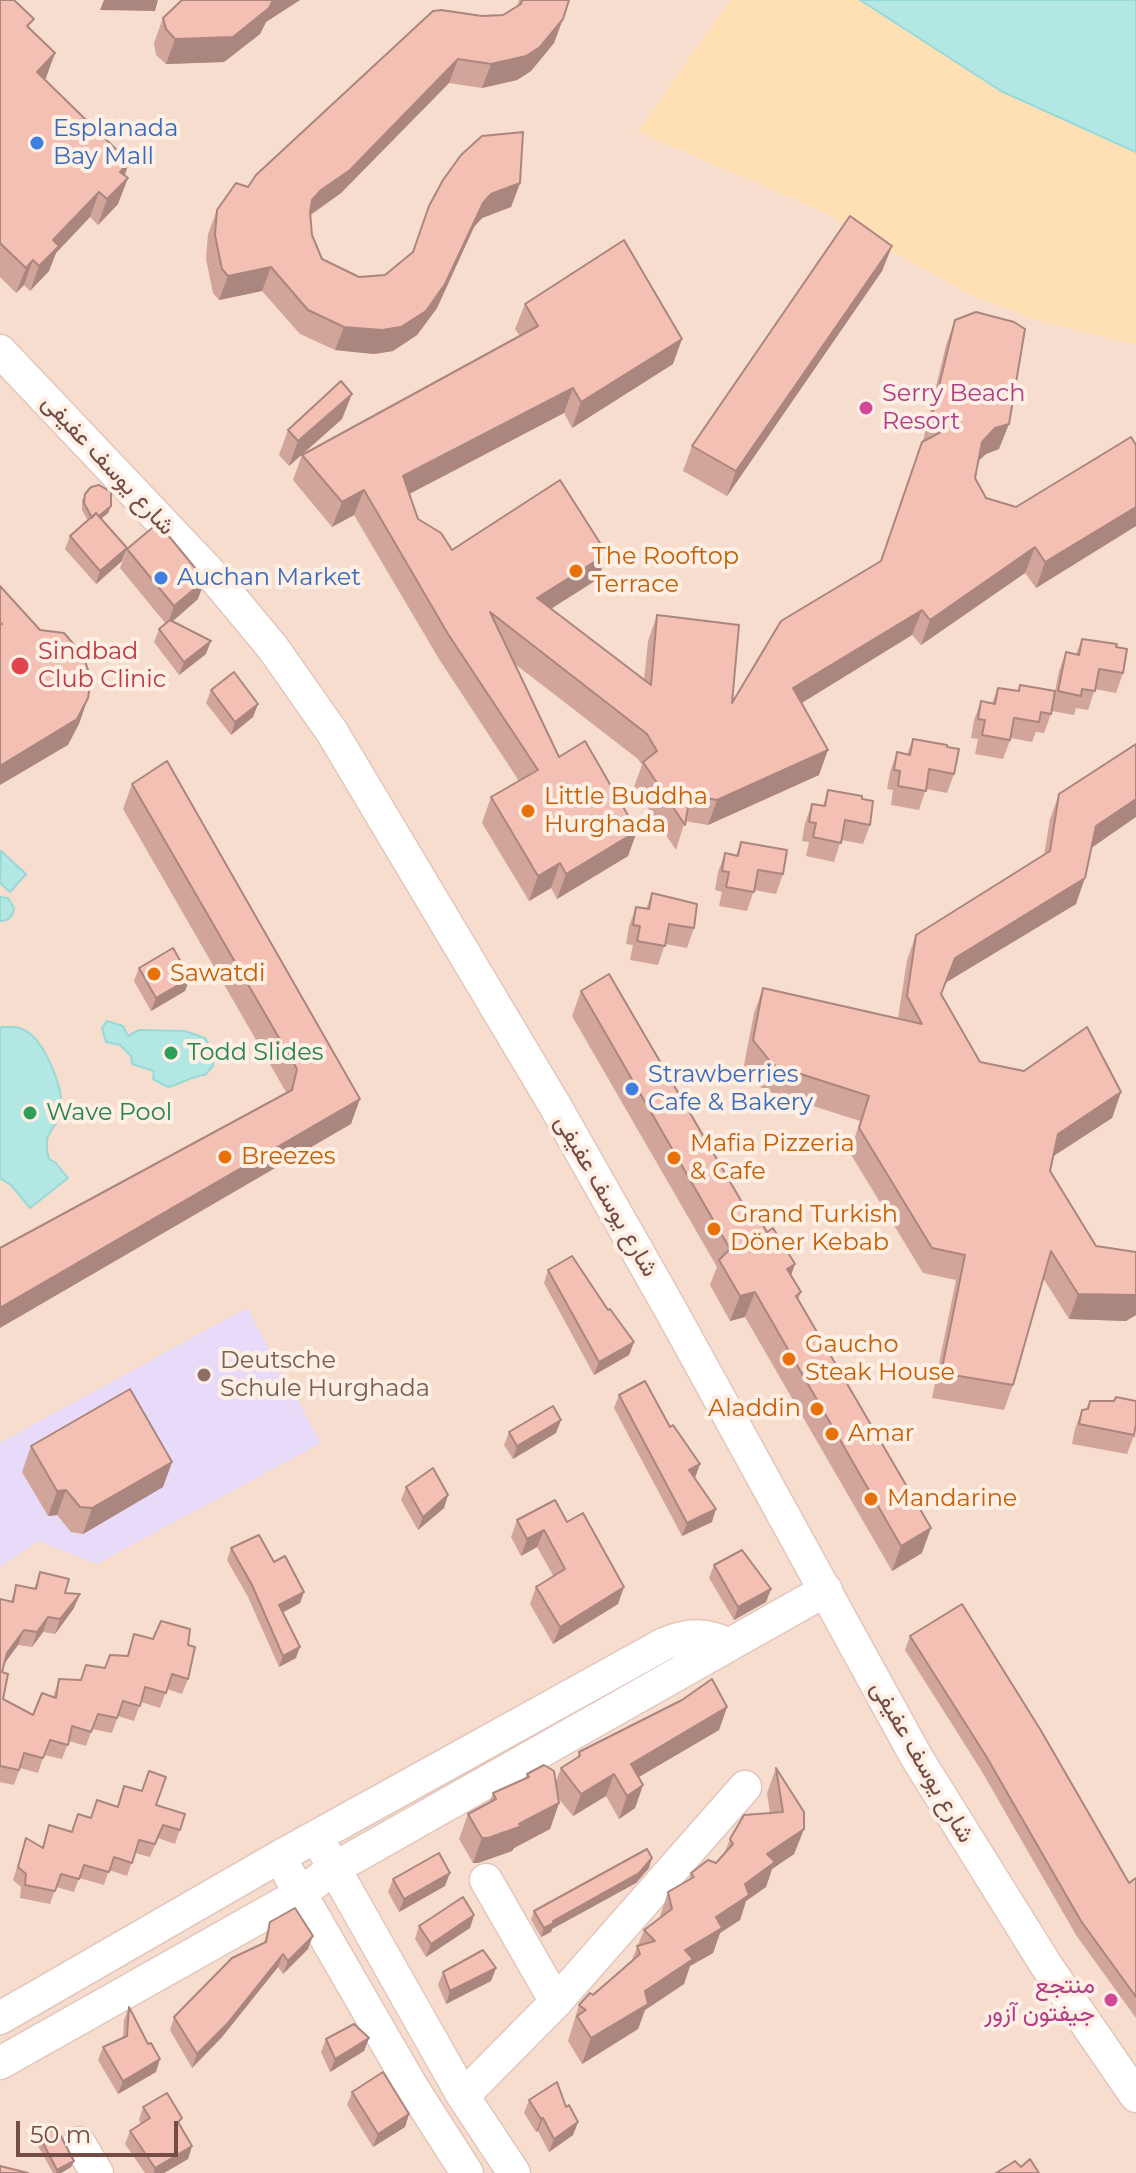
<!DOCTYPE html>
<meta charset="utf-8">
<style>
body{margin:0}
#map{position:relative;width:1136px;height:2173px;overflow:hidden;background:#fdeadd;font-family:Montserrat,sans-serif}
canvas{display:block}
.scale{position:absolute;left:16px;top:2121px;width:162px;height:36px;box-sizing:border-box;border:4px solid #734c45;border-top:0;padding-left:10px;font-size:24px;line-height:28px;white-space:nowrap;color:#734c45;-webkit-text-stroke:6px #ffefe4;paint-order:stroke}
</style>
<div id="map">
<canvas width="1136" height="2173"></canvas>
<div class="scale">50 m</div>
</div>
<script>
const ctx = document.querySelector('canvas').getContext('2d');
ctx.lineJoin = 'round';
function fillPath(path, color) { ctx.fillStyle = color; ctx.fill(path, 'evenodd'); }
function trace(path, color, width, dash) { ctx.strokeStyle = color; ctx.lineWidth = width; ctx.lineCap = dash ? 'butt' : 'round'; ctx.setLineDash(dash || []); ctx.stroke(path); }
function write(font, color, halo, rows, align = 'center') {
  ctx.font = font + ' Montserrat,Vazirmatn,sans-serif'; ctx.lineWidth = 8; ctx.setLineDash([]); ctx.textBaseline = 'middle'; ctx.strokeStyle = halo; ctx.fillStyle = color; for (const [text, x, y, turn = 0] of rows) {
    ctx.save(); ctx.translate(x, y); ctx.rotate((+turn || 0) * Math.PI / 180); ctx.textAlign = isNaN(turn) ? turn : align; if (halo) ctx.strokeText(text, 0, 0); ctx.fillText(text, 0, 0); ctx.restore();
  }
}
const residential = new Path2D(`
 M0 0H860L1001 91 1136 152V2173H0Z`);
const education = new Path2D(`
 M247 1308 321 1443 97 1564 39 1541 0 1567V1443Z`);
const sand = new Path2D(`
 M730 0H860L1001 91 1136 152V345L1032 319 967 293 817 209 638 132Z`);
const water = new Path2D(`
 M860 0H1136V152L1001 91Z
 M1 851 26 874 10 892 0 883Z
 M0 897 8 898 14 908C13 917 8 921 0 921Z
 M107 1021 123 1026 128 1036 139 1030 185 1031 205 1038 213 1051V1066L205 1075C191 1076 181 1084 168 1087L153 1079 154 1071 132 1064 131 1056 120 1045 106 1042 102 1028Z
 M3 1027C9 1027 17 1026 22 1029 43 1037 63 1085 61 1106 60 1132 40 1127 49 1159L56 1163 68 1178 30 1208 11 1185 0 1178V1028Z`);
const minor = new Path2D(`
 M0 351 214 577 273 648 332 732 554 1104 673 1314 917 1758 1046 1965 1136 2096
 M325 1852 463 2096 514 2173
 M289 1874 412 2087 467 2173
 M486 1880 556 2002
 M0 2018 279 1857 664 1644C688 1634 706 1633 729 1645
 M0 2063 300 1894 333 1869 826 1590
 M463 2096 556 2002 745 1787
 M79 2143 97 2173`);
const wall = new Path2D(`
 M0 0 55 53 44 80 129 162 125 176 118 204 98 225 90 217 56 253 49 271 30 291 24 285 16 293 0 277Z
 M182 0H300L266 22 260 34 224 62 166 64 156 55 154 43 163 18Z
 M519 0H569L554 43 531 71 517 80 482 88 449 83 341 193 310 216 312 235 322 259 359 277 385 275 520 183 511 207 482 218 474 227 437 308 417 335 393 351 374 354 335 350 300 334 262 291 219 300 213 293 206 259 208 234 217 210 482 16 503 15 517 6Z
 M892 246 882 271 727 496 683 471 692 446Z
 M525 304 673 364 572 428 564 413 409 494 418 519 452 550 598 579 551 609 644 680 648 641 657 615 732 703 881 562 923 441 946 345 955 320 999 449 986 454 978 461 975 478 986 498 1016 507 1136 445V526L1036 588 1025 573 921 645 912 635 801 703 819 775 708 825 685 821 676 850 634 787 642 765 638 759 515 664 559 757 637 831 628 856 557 899 551 888 529 901 482 823 491 797 519 781 439 659 354 515 332 527 293 480 302 455 520 336 515 329Z
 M342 419 289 466 279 455 288 430Z
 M85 494 111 506 108 513 101 518 122 561 96 584 65 549 70 536 88 521 82 510V500Z
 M127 549 198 599 173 621 206 654 179 675 154 642 159 629 166 624 120 568Z
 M1082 639 1116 647 1123 673 1116 693 1095 689 1088 710 1076 708 1074 715 1051 711 1059 671 1066 652 1076 654Z
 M1020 685 1051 714 1044 733 1036 732 1032 742 1011 738 1003 759 975 754 978 739 971 738 974 720 981 701 992 703 998 688 1018 691Z
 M211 690 258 704 253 717 231 735 206 703Z
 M913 739 947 747 954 774 947 793 926 789 919 810 891 805 893 790 887 789 890 772 897 752 907 754Z
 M132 784 351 1124 286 1092 123 809Z
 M828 790 862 799 870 825 863 844 841 840 834 862 806 856 809 842 802 841 805 823 812 804 823 806Z
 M1059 794 1092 848 1076 904 945 983 941 994 980 1062 1121 1092 1112 1118 1053 1156 1050 1171 1096 1246 1136 1252V1315L1126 1321 1069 1319 1043 1278 1013 1385 1004 1410 932 1398 956 1280 923 1273 850 1153 860 1121 763 1090 744 1065 754 1013 763 988 898 1018 907 960 916 935 1044 855 1050 819Z
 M741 842 783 874 776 894 754 890 747 911 719 906 722 892 715 890 718 872 725 853 736 855Z
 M652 893 694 928 687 948 665 944 658 965 630 960 633 945 626 944 629 926 636 907 646 909Z
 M139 968 190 978 185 991 151 1011 134 981Z
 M581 991 750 1216 791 1275 801 1292 798 1300 922 1553 892 1571 745 1317 730 1321 710 1285 717 1267 572 1016Z
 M548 1270 608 1310 634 1342 629 1355 594 1375 544 1283Z
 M619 1395 670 1427 695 1478 712 1522 682 1536 614 1408Z
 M1090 1401 1136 1437 1133 1438 1127 1454 1072 1444 1075 1429 1082 1410 1086 1409Z
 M509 1432 556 1433 513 1459 504 1445Z
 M31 1446 172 1462 163 1487 83 1534 71 1532 57 1515 48 1516 22 1472Z
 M406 1487 448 1495 444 1508 418 1530 401 1500Z
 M517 1520 567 1522 618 1604 553 1644 530 1604 536 1587 554 1577 537 1547 521 1556 511 1537Z
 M231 1548 274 1562 304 1592 300 1603 283 1612 296 1658 279 1667 248 1597 227 1560Z
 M714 1565 771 1589 766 1602 734 1620 709 1578Z
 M40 1572 65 1593 74 1608 55 1634 43 1632 32 1647 18 1645 4 1664 2 1672 3 1699 33 1715 53 1697 59 1679 81 1680 86 1665 105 1668 127 1656 134 1634 153 1639 188 1645V1679L182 1694 167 1689 160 1708 141 1702 134 1721 118 1716 112 1733 92 1729 86 1746 69 1741 62 1759 44 1755 38 1773 20 1768 14 1785 0 1782V1599L11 1602 16 1585 34 1589Z
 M910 1636 1129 1883 1136 1878V2018L1076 1935 981 1770 905 1650Z
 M727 1707 719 1730 638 1777 643 1785 635 1808 619 1819 606 1796 573 1816 558 1798 559 1803 550 1829 514 1848 512 1851 478 1863H473L459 1839 468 1814 489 1803 493 1793 525 1778 527 1774 556 1781 561 1768 577 1758 579 1752Z
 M776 1768 804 1829 794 1854 772 1869 766 1887 746 1901 740 1920 720 1933 713 1953 690 1966 684 1984 645 2010 638 2029 582 2064 568 2041 579 2005 631 1962 644 1930 659 1919 668 1892 689 1880 691 1873 716 1863 724 1854 730 1839 770 1813 767 1793Z
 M124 1786 156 1805 185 1814 175 1844 158 1838 150 1857 135 1853 127 1876 109 1870 104 1885 79 1878 74 1892 56 1887 50 1904 20 1898 21 1887 13 1880 26 1838 42 1848 49 1825 71 1832 78 1814 90 1818 117 1807Z
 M649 1868 636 1883 552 1929 551 1932 541 1937 531 1920 534 1911Z
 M393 1879 445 1886 399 1912 388 1892Z
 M474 1915 470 1928 426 1957 415 1939 419 1926Z
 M270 1922 308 1949 283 1974 278 1967 222 2037 192 2068 170 2030 174 2017 264 1943Z
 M496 1968 491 1981 446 2004 438 1985 443 1972Z
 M129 2007 148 2044 156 2072 118 2094 98 2060 103 2047 123 2037 124 2020Z
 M369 2038 364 2051 330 2072 321 2052 326 2039Z
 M352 2092 409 2114 405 2127 373 2147 347 2105Z
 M529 2100 566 2107 578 2122 573 2135 549 2152 538 2131 536 2132 524 2113Z
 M143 2107 180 2125 192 2146 188 2159 164 2173H145L125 2144 130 2131 141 2124 139 2120Z
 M40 2137 74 2161 71 2167 61 2173H53L37 2144Z`);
const shadedWall = new Path2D(`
 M104 0H158L155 11 100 10Z
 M273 0H300L266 22 260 34 224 62 166 64 175 39Z
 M563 19 554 43 531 71 517 80 482 88 491 64Z
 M55 53 46 78 27 98 37 72Z
 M458 59 449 83 341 193 312 213 303 224 312 200 321 190Z
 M129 162 121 185 128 178 118 204 98 225 107 199 120 172Z
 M520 183 511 207 482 218 474 227 437 308 417 335 393 351 374 354 335 350 344 327 483 203 491 194Z
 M99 192 90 217 56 253 49 271 30 291 39 266 53 240Z
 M892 246 882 271 727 496 736 471Z
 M33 260 24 285 16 293 26 268Z
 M271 267 262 291 219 300 228 276Z
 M682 339 673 364 572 428 581 402Z
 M573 388 564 413 394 502 403 476Z
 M352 394 342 419 289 466 298 441Z
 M1009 424 999 449 986 454 972 467 982 442 995 428Z
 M364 490 354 515 332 527 342 502Z
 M111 506 108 513 91 527 93 520Z
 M1136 507V526L1036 588 1045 562Z
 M1035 547 1025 573 921 645 930 620Z
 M127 548 122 561 96 584 100 571Z
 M607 554 598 579 528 623 537 598Z
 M205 580 198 599 167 626 174 606Z
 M922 610 912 635 784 714 793 688Z
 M211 641 206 654 179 675 184 662Z
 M88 698 79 724 68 745 0 785V766Z
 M258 704 253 717 231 735 235 722Z
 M828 750 819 775 708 825 717 800Z
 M1136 799V817L1087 851 1096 826Z
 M637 831 628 856 557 899 566 874Z
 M560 863 551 888 529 901 538 876Z
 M1085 878 1076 904 945 983 955 958Z
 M190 978 185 991 151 1011 156 998Z
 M1121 1092 1112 1118 1049 1159 1058 1134Z
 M360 1099 351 1124 0 1328V1308Z
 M795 1264 786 1290 787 1269Z
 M755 1292 745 1317 730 1321 740 1296Z
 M1078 1294 1136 1295V1315L1126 1321 1069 1319Z
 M634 1342 629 1355 594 1375 599 1362Z
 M561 1420 556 1433 513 1459 517 1446Z
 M172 1462 163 1487 83 1534 92 1508Z
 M700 1464 695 1478 684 1483 689 1470Z
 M66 1490 57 1515 48 1516 57 1491Z
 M448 1495 444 1508 418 1530 423 1517Z
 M716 1509 712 1522 682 1536 687 1523Z
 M931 1528 922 1553 892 1571 901 1546Z
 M544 1530 537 1547 521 1556 527 1539Z
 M624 1587 618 1604 553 1644 560 1627Z
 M771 1589 766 1602 734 1620 738 1607Z
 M304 1592 300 1603 275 1617 279 1605Z
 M80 1594 74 1608 55 1634 60 1619Z
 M48 1617 43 1632 32 1647 37 1632Z
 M24 1630 18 1645 1 1668 7 1653Z
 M300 1647 296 1658 279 1667 283 1656Z
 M727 1707 719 1730 622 1787 631 1764Z
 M614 1774 606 1796 573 1816 581 1794Z
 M643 1785 635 1808 619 1819 627 1796Z
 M559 1803 550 1829 514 1848 512 1851 478 1863H473L482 1838 519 1824Z
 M804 1829 794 1854 772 1869 766 1887 746 1901 740 1920 720 1933 713 1953 690 1966 684 1984 645 2010 638 2029 582 2064 591 2038 645 1991 716 1917 745 1884 767 1854Z
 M652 1858 649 1868 636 1883 552 1929 551 1932 541 1937 544 1928 553 1921Z
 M450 1873 445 1886 399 1912 404 1899Z
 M474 1915 470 1928 426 1957 431 1944Z
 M313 1936 308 1949 283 1974 288 1961Z
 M283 1954 278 1967 222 2037 192 2068 197 2054Z
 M496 1968 491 1981 446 2004 450 1991Z
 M369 2038 364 2051 330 2072 335 2059Z
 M160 2059 156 2072 118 2094 123 2081Z
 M409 2114 405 2127 373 2147 378 2134Z
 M543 2118 538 2131 536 2132 541 2119Z
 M578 2122 573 2135 549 2152 554 2139Z
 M192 2146 188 2159 164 2173H154L155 2168Z
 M74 2161 71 2167 61 2173H56L57 2170Z`);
const building = new Path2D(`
 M0 0H14L34 19 27 26 55 53 37 72 129 162 120 172 128 178 107 199 99 192 53 240 59 246 39 266 33 260 26 268 0 243Z
 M182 0H273L269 8 233 37 175 39 166 29 163 18Z
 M522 0H569L563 19 540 47 526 56 491 64 458 59 350 170 321 190 312 200 310 212 312 235 322 259 359 277 385 275 413 252 429 206 443 180 461 155 482 136 523 132 520 183 491 194 483 203 445 284 426 311 401 327 382 330 344 327 308 310 271 267 228 276 222 269 215 235 217 210 236 183 248 187 256 175 433 11 441 10 482 16 503 15 521 4Z
 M850 216 892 246 736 471 692 446Z
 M624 240 682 339 581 402 573 388 403 476 418 519 441 533 452 550 560 480 607 554 537 598 651 685 657 615 739 625 732 703 781 621 881 561 922 442 943 431 931 419 955 320 976 312 1014 322 1025 329 1009 424 995 428 982 442 975 478 986 498 1016 507 1131 437 1136 445V507L1045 562 1035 547 930 620 922 610 793 688 828 750 717 800 690 795 685 825 643 762 657 751 647 734 490 612 559 757 585 741 637 831 566 874 560 863 538 876 491 797 538 770 448 634 364 490 342 502 302 455 538 326 525 304Z
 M341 381 352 394 298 441 288 430Z
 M99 485 111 492V506L99 516 96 513 92 518 84 503 85 494 91 487Z
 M96 513 127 548 100 571 70 536Z
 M158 523 205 580 174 606 127 549Z
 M0 586 40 630 64 633 83 655 91 679 88 698 77 719 0 766V625L2 624 0 622Z
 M170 620 211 641 184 662 159 629Z
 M1082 639 1117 644 1116 647 1127 649 1123 673 1099 669 1095 691 1082 689 1081 696 1058 691 1066 652 1079 655Z
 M234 672 258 704 235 722 211 690Z
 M1020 685 1055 691 1051 714 1041 712 1039 722 1014 718 1010 740 982 735 985 720 978 719 981 701 995 704 998 688 1019 691Z
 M913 739 947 745V747L959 749 954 774 929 769 926 791 898 786 900 771 894 770 897 752 910 755Z
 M1136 744V799L1096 826 1085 878 955 958 941 994 980 1062 1024 1071 1087 1027 1121 1092 1058 1134 1050 1171 1096 1246 1136 1252V1295L1078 1294 1051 1251 1013 1385 941 1373 965 1255 932 1248 859 1128 869 1096 773 1065 753 1040 763 988 922 1024 907 996 916 935 1050 851 1059 794Z
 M167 761 360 1099 0 1308V1248L292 1090 297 1069 132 784Z
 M828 790 862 796V799L873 801 870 825 845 820 841 843 813 837 816 823 809 822 812 804 825 806Z
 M741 842 787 850 783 874 758 870 754 892 726 887 729 872 722 871 725 853 738 856Z
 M652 893 697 904 694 928 669 924 665 946 637 941 640 926 633 925 636 907 649 909Z
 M173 948 190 978 156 998 139 968Z
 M609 974 750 1216 755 1212 767 1232 773 1228 795 1264 787 1269 801 1292 796 1296 931 1528 901 1546 755 1292 740 1296 719 1260 730 1249 581 991Z
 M572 1256 608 1310 610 1309 634 1342 599 1362 548 1270Z
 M645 1381 670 1427 673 1425 700 1464 689 1470 716 1509 687 1523 619 1395Z
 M130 1389 172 1462 92 1508 80 1507 66 1490 57 1491 31 1446Z
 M1116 1397 1136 1401V1424L1134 1435 1079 1424 1082 1410 1088 1409 1090 1401H1114Z
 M553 1406 561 1420 517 1446 509 1432Z
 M433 1468 448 1495 423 1517 406 1487Z
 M555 1500 567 1522 583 1513 624 1587 560 1627 536 1587 565 1569 544 1530 527 1539 517 1520Z
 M259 1535 274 1562 285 1556 304 1592 279 1605 300 1647 283 1656 252 1585 231 1548Z
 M742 1550 771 1589 738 1607 714 1565Z
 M40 1572 69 1579 65 1593 80 1594 60 1619 48 1617 37 1632 24 1630 7 1653 2 1672 8 1674 3 1699 33 1715 42 1693 56 1698 59 1679 81 1680 86 1665 105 1668 110 1655 128 1656 134 1634 153 1639 161 1621 190 1629 188 1645 195 1647 188 1679 172 1674 166 1693 145 1687 140 1706 123 1701 117 1718 98 1714 91 1732 72 1726 68 1745 50 1740 43 1758 24 1753 19 1770 0 1766V1599L13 1602 16 1585 36 1589Z
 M962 1604 1040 1729 1129 1883 1136 1878V1997L1081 1921 986 1756 910 1636Z
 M712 1679 727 1707 631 1764 643 1785 627 1796 614 1774 581 1794 561 1768 580 1756 579 1752 682 1700Z
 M544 1765 554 1771 559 1803 519 1824 522 1826 488 1838H482L468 1814 496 1799 493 1793 529 1777 527 1774Z
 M776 1768 804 1812V1829L767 1854 775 1862 745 1884 749 1895 716 1917 722 1928 685 1950 693 1959 645 1991 648 2004 591 2038 577 2016 586 2010 579 2005 590 1993 593 1995 640 1954 637 1946 655 1941 644 1930 672 1909 668 1892 694 1877 691 1873 708 1860 716 1863 733 1844 730 1839 744 1815 783 1812Z
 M149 1771 166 1777 156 1805 185 1814 180 1830 163 1825 155 1844 139 1840 132 1863 114 1857 109 1872 84 1865 79 1879 61 1874 55 1891 25 1885 26 1874 18 1867 26 1838 43 1848 49 1825 72 1832 78 1814 91 1818 97 1800 118 1807 124 1786 142 1791Z
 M647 1849 652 1858 639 1873 553 1921 554 1923 544 1928 534 1911Z
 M439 1853 450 1873 404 1899 393 1879Z
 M463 1897 474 1915 431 1944 419 1926Z
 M295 1908 313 1936 288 1961 283 1954 227 2024 197 2054 174 2017 232 1958 266 1942 270 1922Z
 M483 1950 496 1968 450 1991 443 1972Z
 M129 2007 148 2044 151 2043 160 2059 123 2081 103 2047 127 2036Z
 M354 2024 369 2038 335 2059 326 2039Z
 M383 2072 409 2114 378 2134 352 2092Z
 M557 2082 566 2107 569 2105 578 2122 554 2139 543 2118 541 2119 529 2100Z
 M167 2093 182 2118 178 2122 192 2146 155 2168 130 2131 150 2118 143 2107Z
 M56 2127 74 2161 57 2170 40 2137Z
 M1030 2159 1039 2173H996L1015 2161 1021 2167Z
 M0 2166 28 2173H0Z`);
const markers = [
 [37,143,8,"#3f7fe0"],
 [866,408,8,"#d1479c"],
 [576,571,8,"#e8710a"],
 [161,578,8,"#3f7fe0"],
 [20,666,10,"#e0444e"],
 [528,811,8,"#e8710a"],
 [154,974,8,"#e8710a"],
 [171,1053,8,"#2e9e5b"],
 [632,1089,8,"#3f7fe0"],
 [30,1113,8,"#2e9e5b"],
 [225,1157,8,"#e8710a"],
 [674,1158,8,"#e8710a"],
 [714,1229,8,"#e8710a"],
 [789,1359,8,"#e8710a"],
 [204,1375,8,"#8d6e63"],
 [817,1409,8,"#e8710a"],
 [832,1434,8,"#e8710a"],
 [871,1499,8,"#e8710a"],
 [1111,2000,8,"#d1479c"]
];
const shopNames = [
 ["Esplanada",53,129],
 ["Bay Mall",53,157],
 ["Auchan Market",177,578],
 ["Strawberries",648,1075],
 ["Cafe & Bakery",648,1103]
];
const hotelNames = [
 ["Serry Beach",882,394],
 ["Resort",882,422],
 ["منتجع",1095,1986,"right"],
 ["جيفتون آزور",1095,2014,"right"]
];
const streetNames = [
 ["شارع يوسف عفيفى",108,465,47],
 ["شارع يوسف عفيفى",606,1196,60],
 ["شارع يوسف عفيفى",922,1762,60]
];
const foodNames = [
 ["The Rooftop",592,557],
 ["Terrace",592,585],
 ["Little Buddha",544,797],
 ["Hurghada",544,825],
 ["Sawatdi",170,974],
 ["Mafia Pizzeria",690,1144],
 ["& Cafe",690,1172],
 ["Breezes",241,1157],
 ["Grand Turkish",730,1215],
 ["Döner Kebab",730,1243],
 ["Gaucho",805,1345],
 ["Steak House",805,1373],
 ["Aladdin",801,1409,"right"],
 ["Amar",848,1434],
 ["Mandarine",887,1499]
];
const healthNames = [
 ["Sindbad",38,652],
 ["Club Clinic",38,680]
];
const leisureNames = [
 ["Todd Slides",187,1053],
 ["Wave Pool",46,1113]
];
const educationNames = [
 ["Deutsche",220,1361],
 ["Schule Hurghada",220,1389]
];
fillPath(residential, '#f7ddce');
fillPath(education, '#e8daf9');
fillPath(sand, '#ffe0b5');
fillPath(water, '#b2e7e4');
trace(water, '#97d9d6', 2);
trace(minor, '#e3c6bc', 35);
trace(minor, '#fff', 32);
fillPath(wall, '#d2a59b');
fillPath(shadedWall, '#ab867e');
fillPath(building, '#f4c0b4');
trace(building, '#ab867e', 2);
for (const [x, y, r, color] of markers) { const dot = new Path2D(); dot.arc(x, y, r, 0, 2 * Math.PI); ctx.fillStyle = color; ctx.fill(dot); trace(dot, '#ffefe4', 3); }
write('24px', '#366cbe', '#ffefe4', shopNames, 'left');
write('24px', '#b23c85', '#ffefe4', hotelNames, 'left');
write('24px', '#734c45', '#ffefe4', streetNames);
write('24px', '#c56008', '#ffefe4', foodNames, 'left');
write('24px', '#be3a42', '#ffefe4', healthNames, 'left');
write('24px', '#27864d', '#ffefe4', leisureNames, 'left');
write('24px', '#785e54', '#ffefe4', educationNames, 'left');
</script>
